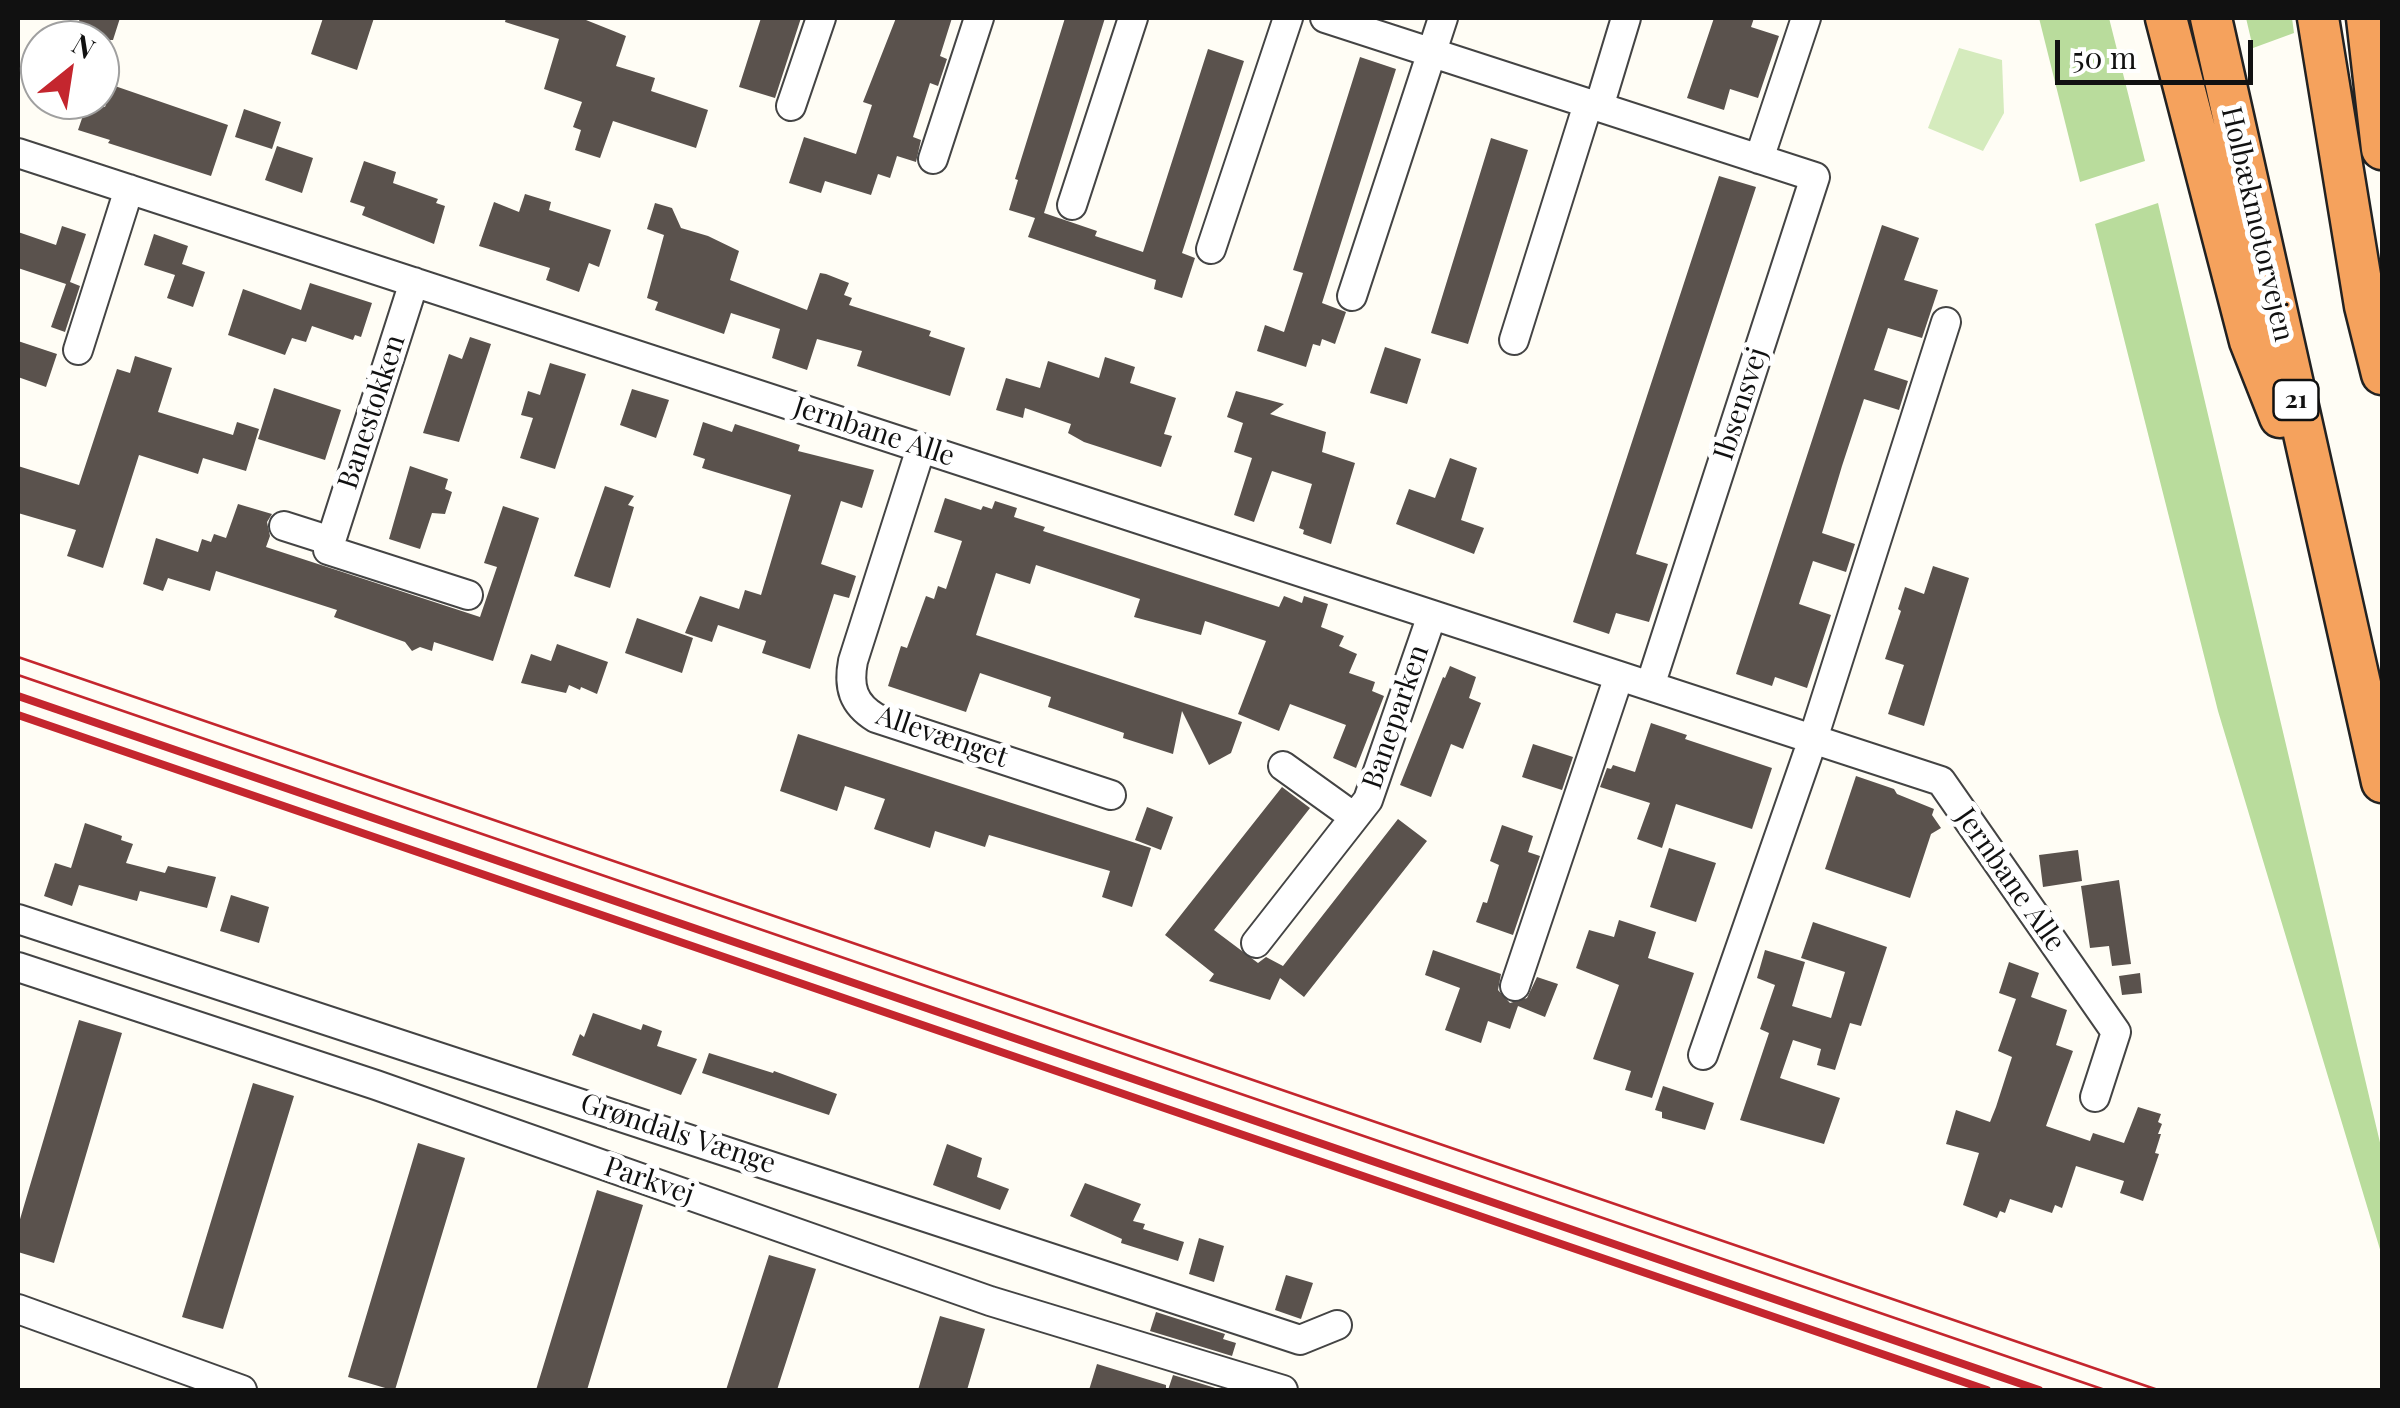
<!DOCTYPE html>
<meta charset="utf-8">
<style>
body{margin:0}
#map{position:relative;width:2400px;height:1408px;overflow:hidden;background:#fffdf5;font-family:"Playfair Display",serif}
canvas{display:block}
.frame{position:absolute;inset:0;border:20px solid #111;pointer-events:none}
.north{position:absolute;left:20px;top:20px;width:100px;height:100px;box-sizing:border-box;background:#fff;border:2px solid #a0a0a0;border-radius:50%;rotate:30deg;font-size:28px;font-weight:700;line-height:40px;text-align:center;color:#111}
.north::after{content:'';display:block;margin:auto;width:35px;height:45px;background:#c4262e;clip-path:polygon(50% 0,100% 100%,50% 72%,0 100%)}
.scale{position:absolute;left:2055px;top:40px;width:198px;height:45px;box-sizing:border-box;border:5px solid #111;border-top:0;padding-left:12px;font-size:30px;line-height:35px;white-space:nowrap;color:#111;-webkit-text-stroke:8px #fff;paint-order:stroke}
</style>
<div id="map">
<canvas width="2400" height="1408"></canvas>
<div class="frame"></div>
<div class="north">N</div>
<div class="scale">50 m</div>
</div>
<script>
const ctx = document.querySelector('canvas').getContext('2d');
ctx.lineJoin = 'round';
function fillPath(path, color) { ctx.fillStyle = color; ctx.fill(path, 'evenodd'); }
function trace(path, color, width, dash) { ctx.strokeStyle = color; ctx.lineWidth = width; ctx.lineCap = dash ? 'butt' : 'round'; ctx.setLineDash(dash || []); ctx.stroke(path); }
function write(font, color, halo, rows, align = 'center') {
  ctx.font = font + ' "Playfair Display",serif'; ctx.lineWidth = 10; ctx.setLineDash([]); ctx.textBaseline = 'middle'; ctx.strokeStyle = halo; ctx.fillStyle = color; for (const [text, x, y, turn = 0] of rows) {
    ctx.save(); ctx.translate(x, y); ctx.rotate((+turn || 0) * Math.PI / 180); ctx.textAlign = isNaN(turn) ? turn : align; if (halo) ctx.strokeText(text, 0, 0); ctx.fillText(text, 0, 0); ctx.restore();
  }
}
const green = new Path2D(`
 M1959 48 2002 60 2004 113 1983 151 1928 128Z`);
const forest = new Path2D(`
 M2039 18H2109L2145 161 2080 182Z
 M2246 18H2292L2294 33 2253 48Z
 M2158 203 2382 1151V1256L2218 711 2095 224Z`);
const building = new Path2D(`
 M80 18H120L113 40H73Z
 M323 18H374L357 70 311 54Z
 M506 18H581L626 36 616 66 655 78 651 91 708 110 696 148 613 121 600 158 575 150 581 130 573 127 582 102 544 89 559 39 505 22Z
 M761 18H801L775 98 739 87Z
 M896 18H952L940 56 947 59 938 86 930 83 913 137 921 140 916 162 897 156 890 178 878 174 871 195 825 181 821 193 789 183 804 137 856 154 872 105 863 102Z
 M1065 18H1105L1044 213 1097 231 1095 236 1143 252 1208 49 1244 61 1182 253 1195 258 1182 298 1154 289 1156 280 1028 237 1035 218 1009 210 1018 180 1015 179Z
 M1714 18H1754L1751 27 1779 36 1758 98 1730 89 1724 110 1687 98Z
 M1360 57 1396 69 1322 303 1346 312 1335 344 1322 339 1320 346 1313 344 1306 367 1257 351 1265 325 1284 332 1303 273 1293 270Z
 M112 85 228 125 211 176 108 143 110 140 78 130 88 101 105 107Z
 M244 109 281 122 272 149 235 137Z
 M1491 138 1528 150 1468 344 1431 333Z
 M277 146 313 158 302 193 265 180Z
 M364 161 396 172 393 183 438 199 436 203 445 206 434 244 362 215 365 207 350 202Z
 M1719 176 1756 187 1636 554 1668 564 1649 622 1616 613 1609 634 1573 622Z
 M525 194 551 202 549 210 611 230 599 267 589 263 579 292 546 280 550 268 479 246 494 202 519 212Z
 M655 203 672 208 681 228 708 236 739 251 730 280 807 310 820 273 826 274 849 283 844 295 852 298 849 305 931 331 929 336 965 348 950 396 857 366 862 351 817 339 807 370 772 358 780 329 731 313 724 334 655 310 658 302 647 298 664 235 647 229Z
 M1882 225 1919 238 1904 280 1938 290 1922 338 1888 328 1874 370 1908 381 1899 410 1864 399 1842 466 1822 533 1855 544 1846 572 1813 561 1799 604 1831 615 1807 688 1775 677 1772 686 1736 674Z
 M62 226 86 234 70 282 80 286 65 332 51 327 66 284 18 268V232L56 245Z
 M154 234 188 246 182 264 205 272 193 307 167 298 175 275 144 265Z
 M310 283 372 303 361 337 355 335 353 340 312 326 306 342 292 338 285 355 228 335 243 289 301 310Z
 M470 337 491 344 459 442 423 433 449 354 462 359Z
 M18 341 57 354 46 387 18 377Z
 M1385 347 1421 359 1407 404 1370 393Z
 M135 356 172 368 158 412 233 435 237 422 259 429 246 471 203 458 198 474 139 455 103 568 67 556 76 530 18 513V466L79 485 117 369 130 373Z
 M1105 357 1135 367 1130 383 1176 398 1164 434 1172 436 1161 467 1084 442 1068 433 1071 424 1025 408 1023 418 996 410 1006 378 1040 388 1048 361 1099 378Z
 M550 363 586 374 555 469 520 458 533 418 521 415 528 391 540 395Z
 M274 388 341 410 325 460 258 439Z
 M632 389 669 400 656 438 620 425Z
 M1236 391 1284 404 1270 414 1326 432 1322 452 1355 463 1331 544 1303 534 1304 530 1299 528 1312 484 1272 471 1254 522 1234 515 1252 458 1234 452 1243 423 1227 417Z
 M703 422 732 432 735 424 800 445 798 451 874 470 862 508 841 501 821 564 856 576 849 598 834 594 810 669 762 653 766 641 718 625 712 642 685 633 700 596 739 609 745 590 761 595 791 495 702 468 705 459 693 455Z
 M1450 458 1477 468 1461 520 1484 528 1474 554 1396 524 1409 489 1435 498Z
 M410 466 448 479 445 489 452 492 445 514 432 513 420 549 389 539Z
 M605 486 634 496 628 505 634 507 610 588 574 576Z
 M945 498 981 510 983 506 992 509 995 501 1017 508 1014 517 1045 527 1043 531 1279 607 1284 596 1302 603 1304 596 1328 604 1321 627 1344 636 1339 646 1357 654 1349 673 1375 682 1372 691 1384 696 1356 768 1333 758 1346 725 1290 704 1279 731 1238 714 1266 641 1205 621 1201 635 1134 617 1140 599 1036 565 1030 584 996 573 976 635 1242 722 1231 753 1209 765 1182 711 1173 754 1123 738 1124 733 1048 707 1051 697 980 673 966 712 888 686 901 646 907 648 926 596 934 599 938 586 946 589 962 541 934 532Z
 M238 504 272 514 267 522 270 536 266 547 480 617 497 567 484 563 503 506 539 518 493 661 434 642 432 651 420 647 412 651 405 642 334 617 337 610 216 571 210 591 168 578 163 591 143 584 156 538 198 552 202 539 211 542 214 534 226 538Z
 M1933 566 1969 578 1924 726 1888 714 1904 665 1885 659 1901 611 1898 609 1905 587 1924 594Z
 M637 618 693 638 682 673 625 653Z
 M557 644 608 662 597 694 581 687 580 690 569 685 566 693 521 683 531 654 551 661Z
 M1450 666 1476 677 1469 698 1481 703 1463 749 1451 744 1431 797 1400 785 1443 677 1445 678Z
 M1651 723 1687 735 1685 739 1772 768 1752 829 1676 804 1662 848 1637 839 1650 803 1600 787 1607 768 1611 769 1613 765 1635 772Z
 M798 734 1151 848 1132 907 1102 897 1110 871 989 835 985 847 935 831 930 848 874 829 885 799 845 786 837 811 780 791Z
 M1533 744 1573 757 1562 790 1522 777Z
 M1856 776 1894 789 1897 794 1934 809 1932 815 1941 828 1931 834 1910 898 1825 869Z
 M1282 787 1310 808 1214 930 1258 963 1266 957 1283 966 1398 819 1427 841 1304 997 1280 978 1270 1000 1209 981 1214 974 1165 935Z
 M1147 807 1173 817 1161 850 1135 840Z
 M85 823 122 836 121 840 133 844 126 863 165 873 168 866 216 877 207 908 140 891 137 901 79 885 72 906 44 896 55 863 71 868Z
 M1502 825 1533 836 1528 852 1540 856 1513 935 1476 922 1483 902 1487 903 1499 865 1490 861Z
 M1669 848 1716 863 1696 922 1650 907Z
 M2078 850 2082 881 2043 887 2039 855Z
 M2119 880 2131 964 2112 966 2109 946 2090 948 2081 886Z
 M231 895 269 907 259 943 220 931Z
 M1619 920 1656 932 1648 958 1694 973 1652 1098 1625 1090 1631 1071 1593 1059 1619 985 1576 968 1589 930 1614 937Z
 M1813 922 1887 947 1861 1026 1850 1023 1835 1070 1817 1065 1821 1049 1793 1040 1780 1078 1840 1098 1824 1144 1740 1120 1769 1033 1760 1029 1775 985 1757 978 1765 950 1805 962 1792 1006 1831 1018 1845 972 1801 958Z
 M1433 950 1501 974 1498 990 1510 1003 1527 998 1537 977 1558 984 1545 1017 1518 1006 1510 1029 1488 1021 1481 1043 1445 1030 1460 988 1425 975Z
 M2009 962 2039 973 2031 997 2067 1010 2056 1045 2073 1051 2046 1126 2090 1141 2093 1133 2124 1143 2138 1107 2161 1114 2158 1122 2162 1124 2158 1134H2161L2155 1153 2159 1154 2143 1201 2120 1193 2124 1181 2076 1166 2062 1208 2055 1205 2052 1213 2010 1199 2005 1213 2000 1211 1997 1218 1963 1205 1979 1153 1946 1144 1956 1110 1990 1122 1996 1107 2012 1057 1998 1051 2016 999 1999 993Z
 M2140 973 2142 993 2122 995 2119 976Z
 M593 1013 641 1030 643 1024 662 1031 657 1046 697 1059 681 1095 572 1055 580 1034 584 1037Z
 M79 1020 122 1033 54 1263 18 1252V1226Z
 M709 1053 773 1073 774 1071 837 1094 829 1115 702 1073Z
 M253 1083 294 1096 223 1329 182 1317Z
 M1663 1086 1714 1103 1705 1130 1662 1118V1112L1655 1110Z
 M418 1143 465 1158 395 1390H392L348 1377Z
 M947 1144 982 1158 977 1177 1009 1189 1000 1210 933 1185Z
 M1085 1183 1141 1204 1133 1221 1145 1224 1143 1229 1184 1242 1178 1261 1121 1243 1122 1239 1070 1216Z
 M597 1190 643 1205 587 1390H536Z
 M1199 1238 1224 1246 1214 1282 1189 1274Z
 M769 1255 816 1269 777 1390H726Z
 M1286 1275 1313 1283 1301 1319 1275 1310Z
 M1156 1312 1225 1334 1223 1339 1236 1343 1232 1356 1150 1331Z
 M940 1316 985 1329 967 1390H918Z
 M1097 1364 1166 1385V1390H1089Z
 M1173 1375 1222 1390H1168Z`);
const minor = new Path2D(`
 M1325 18 1815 177 1650 686
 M791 106 821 18
 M1599 107 1626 18
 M18 153 1941 781 2116 1032 2095 1097
 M933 159 979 18
 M1759 159 1806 18
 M1072 205 1133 18
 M1211 249 1288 18
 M414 282 328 550 468 595
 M1352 296 1443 18
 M1514 340 1588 104
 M78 350 129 189
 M921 448 853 661C848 687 853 704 876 718L1111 795
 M284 526 331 541
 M1283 766 1354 817
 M18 919 1300 1340 1337 1325
 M1256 943 1368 800 1432 615
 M18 967 376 1085 990 1301 1283 1390
 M1515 986 1619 676
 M1703 1055 1813 739 1946 322
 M18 1309 242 1390`);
const highway = new Path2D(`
 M2166 18 2250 341 2280 417
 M2211 18 2382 782
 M2318 18 2365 306 2382 374
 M2367 18 2382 149`);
const tram = new Path2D(`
 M18 657 2158 1390
 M18 675 2105 1390`);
const rail = new Path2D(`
 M18 696 2039 1390
 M18 715 1987 1390`);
const shields = [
 [2296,400,45]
];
const shieldNames = [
 ["21",2296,400]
];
const streetNames = [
 ["Holbækmotorvejen",2257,224,77],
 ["Ibsensvej",1741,404,-72],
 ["Banestokken",372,412,-72],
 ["Jernbane Alle",874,432,18],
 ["Baneparken",1396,717,-71],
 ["Allevænget",942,737,19],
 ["Jernbane Alle",2010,880,55],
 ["Grøndals Vænge",678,1134,18],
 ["Parkvej",649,1181,19]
];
fillPath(green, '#d5ebbd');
fillPath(forest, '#b9dc9c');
fillPath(building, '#5a524d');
trace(minor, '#444', 32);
trace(highway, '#222', 45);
trace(minor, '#fff', 28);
trace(highway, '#f5a25d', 40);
trace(tram, '#c4262e', 2.5);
trace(rail, '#c4262e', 8);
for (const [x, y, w] of shields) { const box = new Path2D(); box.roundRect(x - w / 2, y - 20, w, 40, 8); ctx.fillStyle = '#fff'; ctx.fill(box); trace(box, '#111', 2.5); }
write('bold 25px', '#111', null, shieldNames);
write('28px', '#111', '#fff', streetNames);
</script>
